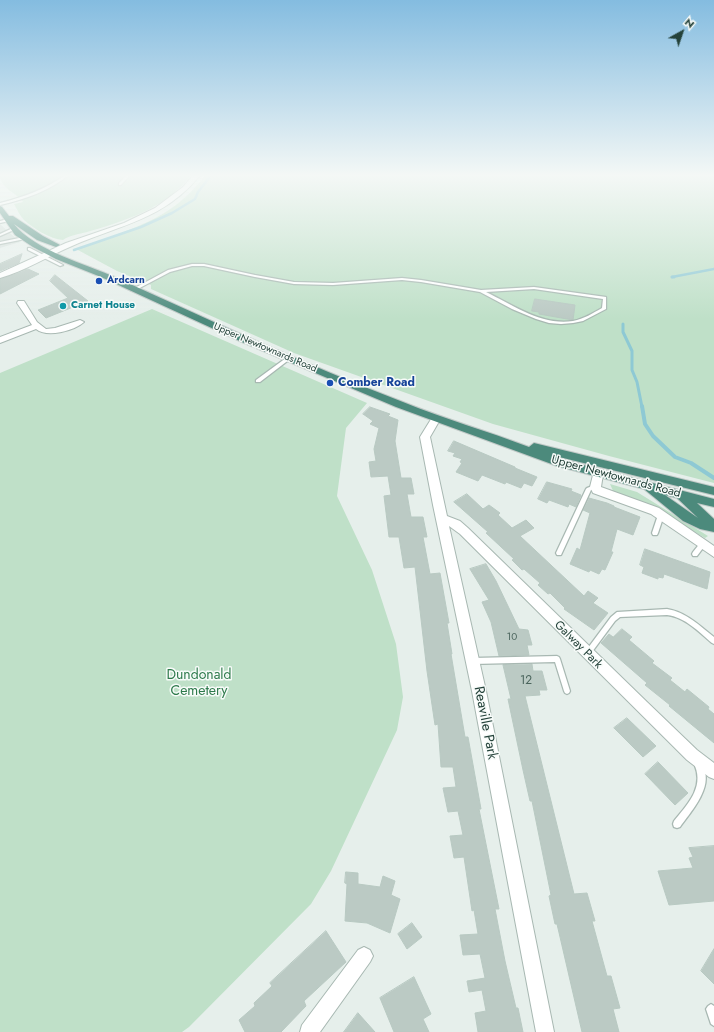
<!DOCTYPE html>
<style>
body{margin:0}
#map{position:relative;width:714px;height:1032px;overflow:hidden;background:#e6efeb;font-family:Jost,sans-serif}
canvas{display:block}
.north{position:absolute;left:662px;top:12px;width:40px;height:40px;-webkit-text-stroke:3px #f7fbf9;paint-order:stroke;rotate:40deg;font-size:11px;font-weight:700;line-height:16px;text-align:center;color:#24423a}
.north::after{content:'';display:block;margin:auto;width:14px;height:18px;background:#24423a;clip-path:polygon(50% 0,100% 100%,50% 72%,0 100%)}
</style>
<div id="map">
<canvas width="714" height="1032"></canvas>
<div class="north">N</div>
</div>
<script>
const ctx = document.querySelector('canvas').getContext('2d');
ctx.lineJoin = 'round';
function fillPath(path, color) { ctx.fillStyle = color; ctx.fill(path, 'evenodd'); }
function trace(path, color, width, dash) { ctx.strokeStyle = color; ctx.lineWidth = width; ctx.lineCap = dash ? 'butt' : 'round'; ctx.setLineDash(dash || []); ctx.stroke(path); }
function write(font, color, halo, rows, align = 'center') {
  ctx.font = font + ' Jost,sans-serif'; ctx.lineWidth = 3; ctx.setLineDash([]); ctx.textBaseline = 'middle'; ctx.strokeStyle = halo; ctx.fillStyle = color; for (const [text, x, y, turn = 0] of rows) {
    ctx.save(); ctx.translate(x, y); ctx.rotate((+turn || 0) * Math.PI / 180); ctx.textAlign = isNaN(turn) ? turn : align; if (halo) ctx.strokeText(text, 0, 0); ctx.fillText(text, 0, 0); ctx.restore();
  }
}
const built = new Path2D(`
 M0 225H1L20 242 0 248Z`);
const green = new Path2D(`
 M0 174H192C168 206 131 219 94 230 85 233 69 235 63 240 50 239 34 229 24 220 20 216 17 209 14 204L23 202C16 192 0 189 0 174Z
 M206 174H714V483L609 456 493 424 294 353 151 289V285L117 271 76 249C127 230 172 221 206 174Z
 M152 309 367 403 346 428 337 496 372 570 396 644 403 697 397 730 331 871 311 904 189 1027 182 1032H0V373Z
 M610 484 637 492 708 536 705 538 667 516 614 493Z`);
const streamFar2 = new Path2D(`
 M74 250 141 227 172 213 195 199 198 192 212 174
 M672 277 714 269`);
const streamFar1 = new Path2D(`
 M672 277H674
 M623 324V332L632 351V370L637 382 642 407`);
const stream = new Path2D(`
 M642 406 645 424 653 436 675 457 691 463 714 478`);
const building = new Path2D(`
 M22 254 19 263 0 271V264Z
 M28 269 39 274 0 294V279Z
 M55 275 88 301 46 318 38 310 68 298 50 281Z
 M535 299 575 305 573 320 539 314V312L532 311Z
 M370 407 390 414 388 416 398 420 395 441 401 478H411L414 494H407L411 517H423L427 537H423L430 574 440 573 449 623H447L452 654H451L465 737H468L481 809H479L499 909H495L505 961 516 1008H518L523 1032H478L475 1013 486 1011 482 990 469 992 467 981 485 978 480 954 463 955 460 935 478 934 474 910 472 911 464 857 454 858 450 836 463 835 458 811 448 812 443 788 456 787 453 767H441L438 724 435 725 427 671 415 567 404 568 399 537H389L384 496 391 495 388 476 371 477 369 462 376 461 374 449 379 428 370 424 373 421 363 414Z
 M454 441 515 467V468L537 477 532 486 524 483 521 488 506 482 505 484 482 475 478 481 456 472 462 463 460 462 462 459 453 456 455 453 448 451Z
 M547 482 572 489 571 491 581 495 576 507 569 504 568 507 549 500 547 503 538 499Z
 M467 494 483 509 489 505 500 513 498 515 512 528 526 520 534 528 520 536 584 596 588 591 598 598 593 603 608 613 594 630 564 609 565 608 550 593 548 594 538 585 540 583 524 569 522 570 512 560 514 559 486 533 488 532 454 502Z
 M589 498 607 503 614 506V507L640 517 633 535 617 529 611 552H613L605 570 602 569 599 574 590 570 589 572 570 564 577 548 580 550 590 513 583 510Z
 M645 549 710 572 707 589 664 574 663 578 658 577V579L642 573 644 567 640 565Z
 M486 564 496 581 519 629 528 630 532 645H527L529 655 499 656 491 622 482 602 489 600 470 569Z
 M622 629 632 637 629 640 654 661 652 663 672 678 670 680 685 692 687 689 709 707 708 709 714 714V743L669 706 670 705 645 685 647 683 601 643 609 634 613 637Z
 M532 664 533 671H542L547 690H539L540 695 525 696 574 894 587 893 595 921H592L607 976H611L620 1008 613 1009 619 1032H582L557 924H555L549 896 551 895 532 801H530L523 770 508 699H511L503 665Z
 M627 718 656 746 643 757 614 728Z
 M658 762 688 793 675 805 645 774Z
 M714 846V901L669 905 658 871 693 868 689 858 693 857 689 848Z
 M346 872 358 873V884L380 887 383 876 395 881 391 895 400 899 390 933 367 923 345 921 347 884 345 883Z
 M412 923 422 937 407 949 398 934Z
 M326 931 346 962 304 1001 306 1006 281 1032H245L239 1020 255 1006 254 1003 272 986 270 983Z
 M714 949V984L701 971Z
 M414 977 431 1014 423 1019 429 1032H394L380 998Z
 M358 1013 375 1032H344Z`);
const service = new Path2D(`
 M67 174H70C49 191 26 199 0 205V203C24 197 46 189 67 174Z
 M128 174H131L121 185H119V183Z
 M8 219 10 220 9 221 0 223V221Z
 M13 228 16 229 0 236V234Z
 M24 237 26 238 25 239 0 244V242Z
 M28 248H30L63 265 60 266 28 250Z
 M192 264H204L255 275 294 282 333 283 402 278 421 280 481 290 534 287 606 297V309L583 321 573 323 561 324 549 323 536 319 512 309 480 292 421 282 402 280 333 285 294 284 255 277 204 266H192L170 272 134 291 131 290 168 270ZM534 289 603 299 602 308C593 313 584 319 573 321 542 326 513 305 486 292Z
 M286 358H288L290 359 260 382H256V380Z
 M595 485 598 487 597 488 591 490 561 555H557L556 553 586 489 587 488Z
 M661 513 664 515 658 533 657 535H653L652 533 658 515Z
 M701 542H705L706 544 697 556H693L692 554 693 552Z
 M667 609C686 612 700 626 714 637V644L712 643C699 632 685 617 667 615L620 617 615 621 589 656 587 657 585 656 584 654 585 652 611 617 617 612Z
 M557 656 559 657 560 659 570 691 569 693 567 694 565 693 564 691 555 662 473 664 471 663 470 661 471 659 473 658Z
 M699 762 702 763C703 766 704 769 705 772 710 791 690 813 680 827L677 828 674 827 673 824 674 821C687 805 704 788 695 766L696 763Z
 M711 1004 714 1006V1026L711 1024 706 1009 708 1006Z`);
const minor = new Path2D(`
 M194 174H201C164 220 122 224 72 246 48 256 25 271 0 278V273L66 243 124 223 155 208 183 187Z
 M18 301H24L37 322 46 329 55 328 80 320 84 322C74 331 47 338 36 329L0 343V337L32 325 17 303Z
 M436 415 441 418 430 437 447 516 460 521 468 528 647 702 697 750 714 763V779L709 777 687 760 460 534 449 526 486 691 554 1032H536L472 691 433 505 420 437 433 416Z
 M598 470 602 471 603 474 601 487 659 508 714 546V557L651 514 593 493 590 487 594 471Z
 M364 947 370 950 373 956 370 962 320 1032H300L302 1025 358 950Z`);
const trunk = new Path2D(`
 M0 206 2 207 9 216H13L43 236 60 245 56 247 37 240 14 224C35 251 87 264 117 278 212 321 306 365 403 402 445 419 487 431 529 447L534 443 714 487V495L551 455 564 460 714 499V507L697 503 714 519V532L700 529 683 521 644 489 557 466 396 407 242 342 101 277 56 259 33 247 15 235 0 213ZM665 495 677 498 698 518Z`);
const markers = [
 [99,281,4,"#1a4fb4"],
 [63,306,4,"#0f9aa8"],
 [330,383,4,"#1a4fb4"]
];
const farTransitnames = [
 ["Ardcarn",107,281]
];
const farCulturenames = [
 ["Carnet House",71,306]
];
const farStreetnames = [
 ["Upper Newtownards Road",265,348,23]
];
const numberNames = [
 ["10",512,638]
];
const transitNames = [
 ["Comber Road",338,383]
];
const streetNames = [
 ["Upper Newtownards Road",616,477,15],
 ["Galway Park",578,645,45]
];
const nearNumbernames = [
 ["12",526,681]
];
const nearParknames = [
 ["Dundonald",199,676],
 ["Cemetery",199,692]
];
const nearStreetnames = [
 ["Reaville Park",485,723,79]
];
fillPath(built, '#d4dfda');
fillPath(green, '#bfe0c8');
trace(streamFar2, '#8ec9d4', 2.5);
trace(streamFar1, '#8ec9d4', 3);
trace(stream, '#8ec9d4', 4);
fillPath(building, '#bbcac4');
trace(building, '#b8c9c2', 1);
trace(service, '#a8b8b2', 2.5);
trace(minor, '#a8b8b2', 2);
trace(trunk, '#c2cac8', 2);
fillPath(service, '#fff');
fillPath(minor, '#fff');
fillPath(trunk, '#4c8a7c');
const sky = ctx.createLinearGradient(0, 0, 0, 319);
sky.addColorStop(0, '#84bce0');
sky.addColorStop(0.55, '#f4f8f6');
sky.addColorStop(1, '#f4f8f600');
ctx.fillStyle = sky;
ctx.fillRect(0, 0, 714, 319);
for (const [x, y, r, color] of markers) { const dot = new Path2D(); dot.arc(x, y, r, 0, 2 * Math.PI); ctx.fillStyle = color; ctx.fill(dot); trace(dot, '#f7fbf9', 1.5); }
write('bold 10px', '#164399', '#f7fbf9', farTransitnames, 'left');
write('bold 10px', '#0d838f', '#f7fbf9', farCulturenames, 'left');
write('10px', '#24423a', '#f7fbf9', farStreetnames);
write('10px', '#4a645c', null, numberNames);
write('bold 12px', '#164399', '#f7fbf9', transitNames, 'left');
write('12px', '#24423a', '#f7fbf9', streetNames);
write('12px', '#4a645c', null, nearNumbernames);
write('14px', '#2d7a4b', '#f7fbf9', nearParknames);
write('14px', '#24423a', '#f7fbf9', nearStreetnames);
</script>
